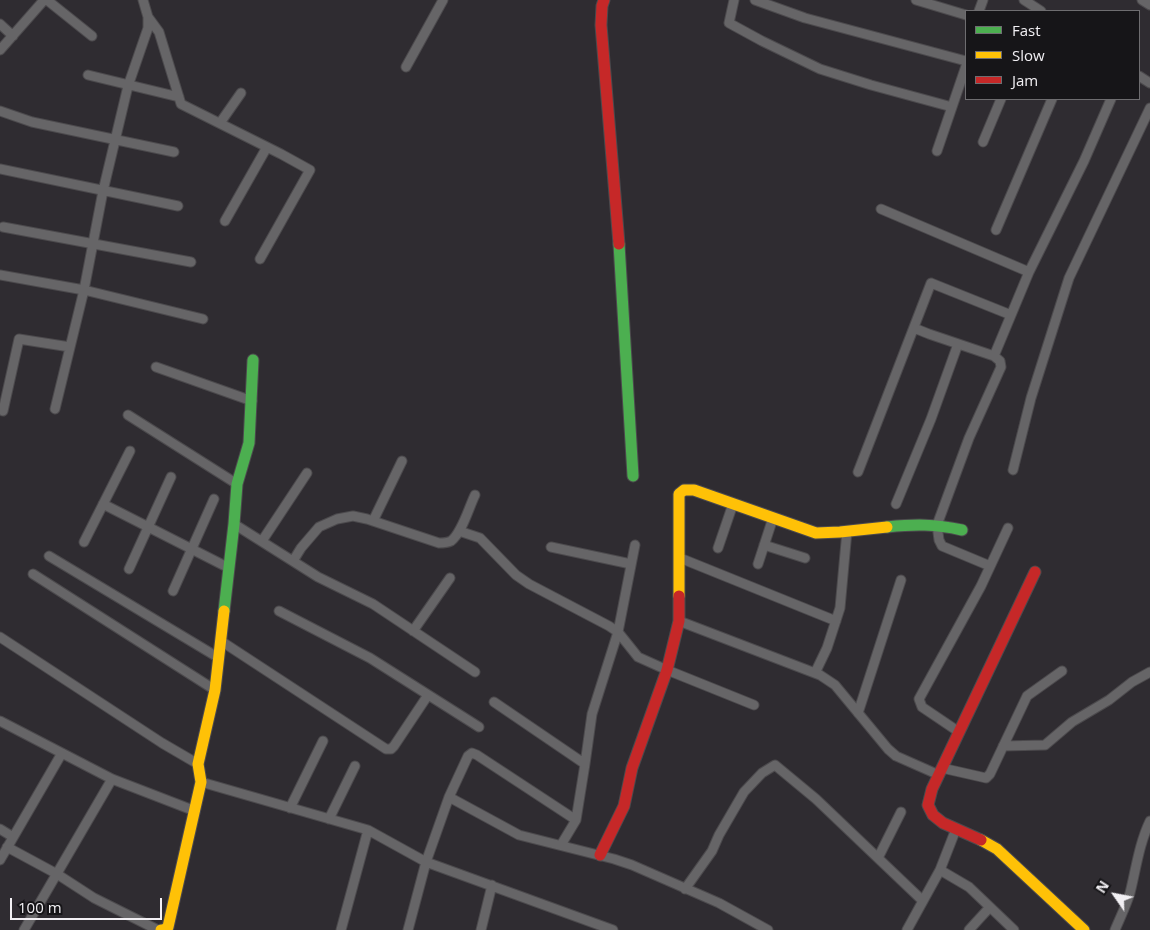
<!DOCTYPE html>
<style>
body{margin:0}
#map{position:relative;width:1150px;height:930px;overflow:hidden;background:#2f2c31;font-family:"Open Sans",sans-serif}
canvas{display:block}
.legend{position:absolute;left:965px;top:10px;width:175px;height:90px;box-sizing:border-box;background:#161518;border:1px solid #6e6d70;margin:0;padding:6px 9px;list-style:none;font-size:15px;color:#f2f0f4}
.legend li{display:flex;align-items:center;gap:10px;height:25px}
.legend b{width:25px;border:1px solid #6e6d70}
.north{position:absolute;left:1090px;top:870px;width:50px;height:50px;-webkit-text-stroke:4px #161518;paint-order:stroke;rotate:303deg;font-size:14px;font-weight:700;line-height:20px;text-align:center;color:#f2f0f4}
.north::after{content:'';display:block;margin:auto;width:18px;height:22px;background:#f2f0f4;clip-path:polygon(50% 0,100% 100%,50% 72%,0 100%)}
.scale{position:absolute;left:10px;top:898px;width:152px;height:22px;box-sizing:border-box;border:2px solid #f2f0f4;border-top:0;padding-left:6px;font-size:15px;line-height:18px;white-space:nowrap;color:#f2f0f4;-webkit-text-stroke:4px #161518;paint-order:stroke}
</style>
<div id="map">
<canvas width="1150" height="930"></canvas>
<ul class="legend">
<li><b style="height:6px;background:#4caf50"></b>Fast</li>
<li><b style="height:6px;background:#ffc107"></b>Slow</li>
<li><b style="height:6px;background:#c62828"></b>Jam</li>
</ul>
<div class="north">N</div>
<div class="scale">100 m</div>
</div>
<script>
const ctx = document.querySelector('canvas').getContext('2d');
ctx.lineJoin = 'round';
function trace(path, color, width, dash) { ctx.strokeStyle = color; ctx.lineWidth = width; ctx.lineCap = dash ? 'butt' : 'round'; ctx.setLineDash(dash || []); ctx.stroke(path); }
const street = new Path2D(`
 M47 0 92 36
 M734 0 729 23 762 41 820 69 871 85 952 107
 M755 0 805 18 966 61
 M916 0 966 15
 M1024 0 1041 11
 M1142 0 1150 5
 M979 11 983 0
 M148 17 159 32 181 104 281 154 310 170 260 259
 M0 24 13 36
 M0 50 44 0
 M406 67 443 0
 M88 75 179 97
 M1139 76 1150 83
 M0 111 32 122 174 152
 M220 123 241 93
 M983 142 1001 99
 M937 151 966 66
 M0 169 178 206
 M881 209 1029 272
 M225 221 267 147
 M3 227 191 262
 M996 230 1052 99
 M0 275 84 290 203 319
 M914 328 929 334 994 356 1000 361 1001 367 969 438 937 525 939 540 942 546 990 566
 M994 356 1029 272 1084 161 1111 99
 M156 367 252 401
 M55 409 84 290 103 191 128 86 148 28V17L143 0
 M3 411 19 339 70 347
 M128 415 237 484
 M1013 470 1031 398 1069 278 1150 108
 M858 472 931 283 1011 315
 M103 504 229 568
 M896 504 931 419 958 344
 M373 521 402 461
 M234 524 318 577 373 604 475 672
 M459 531 480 538 516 575 529 584 609 626 618 632 638 657 667 670 754 705
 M262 541 307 473
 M84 542 130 451
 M764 545 805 558
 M551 547 631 564
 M718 548 733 504
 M49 556 219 658
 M680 558 836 621
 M293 561 301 548 319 527 337 519 353 516 367 519 439 543C443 543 447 543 451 541 462 533 469 507 475 495
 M758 564 773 518
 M129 569 171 477
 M33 574 215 690
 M173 591 214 499
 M279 611 370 658 479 727
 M679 621 820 675 835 685 888 749 896 756 939 775
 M413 631 450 578
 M0 637 162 743 198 764
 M221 641 386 749H391L394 746 428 695
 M815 673 827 648 840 608 847 531
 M494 702 585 764
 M858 713 901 580
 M0 721 112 779 195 811
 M959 732 922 707 919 699 981 586 1008 528
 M1003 746 1045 745 1072 722 1109 700 1132 682 1150 672
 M942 768 986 778 990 774 1027 696 1062 671
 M201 782 368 830 426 862 613 930
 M449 797 519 835 614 859 632 865 719 903 768 930
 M290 808 323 741
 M329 819 355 766
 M0 829 13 837
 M561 845 576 820 585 764 592 714 618 632 635 545
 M7 847 57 874 94 898 158 930
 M878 858 901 812
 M0 860 62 753
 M940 870 969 887 1014 930
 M685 889 712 851 719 835 744 792 762 773 775 765 816 799 923 901
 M24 930 112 779
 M341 930 368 830
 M408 930 426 862 449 797 468 756 472 753 477 755 576 820
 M481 930 492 885
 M907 930 940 870 956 829
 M969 930 990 907
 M1115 930C1120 918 1126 906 1130 893 1136 869 1139 844 1150 821`);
const fast = new Path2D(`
 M619 244 633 476
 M887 527C916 524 934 524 962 530
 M224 611 234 524 237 484 249 443 253 360`);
const slow = new Path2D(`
 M679 596V494L684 490H694L816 533 840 532 887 527
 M981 840 997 849 1084 930
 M161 930H164L168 927 201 782 198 764 215 690 224 611`);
const jam = new Path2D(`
 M604 0 602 6 601 25 619 244
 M981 840 943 823 933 815 928 805 932 789 1035 572
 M600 855 624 806 632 768 667 670 679 621V596`);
trace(street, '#4c4a4d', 11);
trace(fast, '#4c4a4d', 13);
trace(slow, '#4c4a4d', 13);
trace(jam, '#4c4a4d', 13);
trace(street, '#666567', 9);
trace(fast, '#4caf50', 11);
trace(slow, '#ffc107', 11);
trace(jam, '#c62828', 11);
</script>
